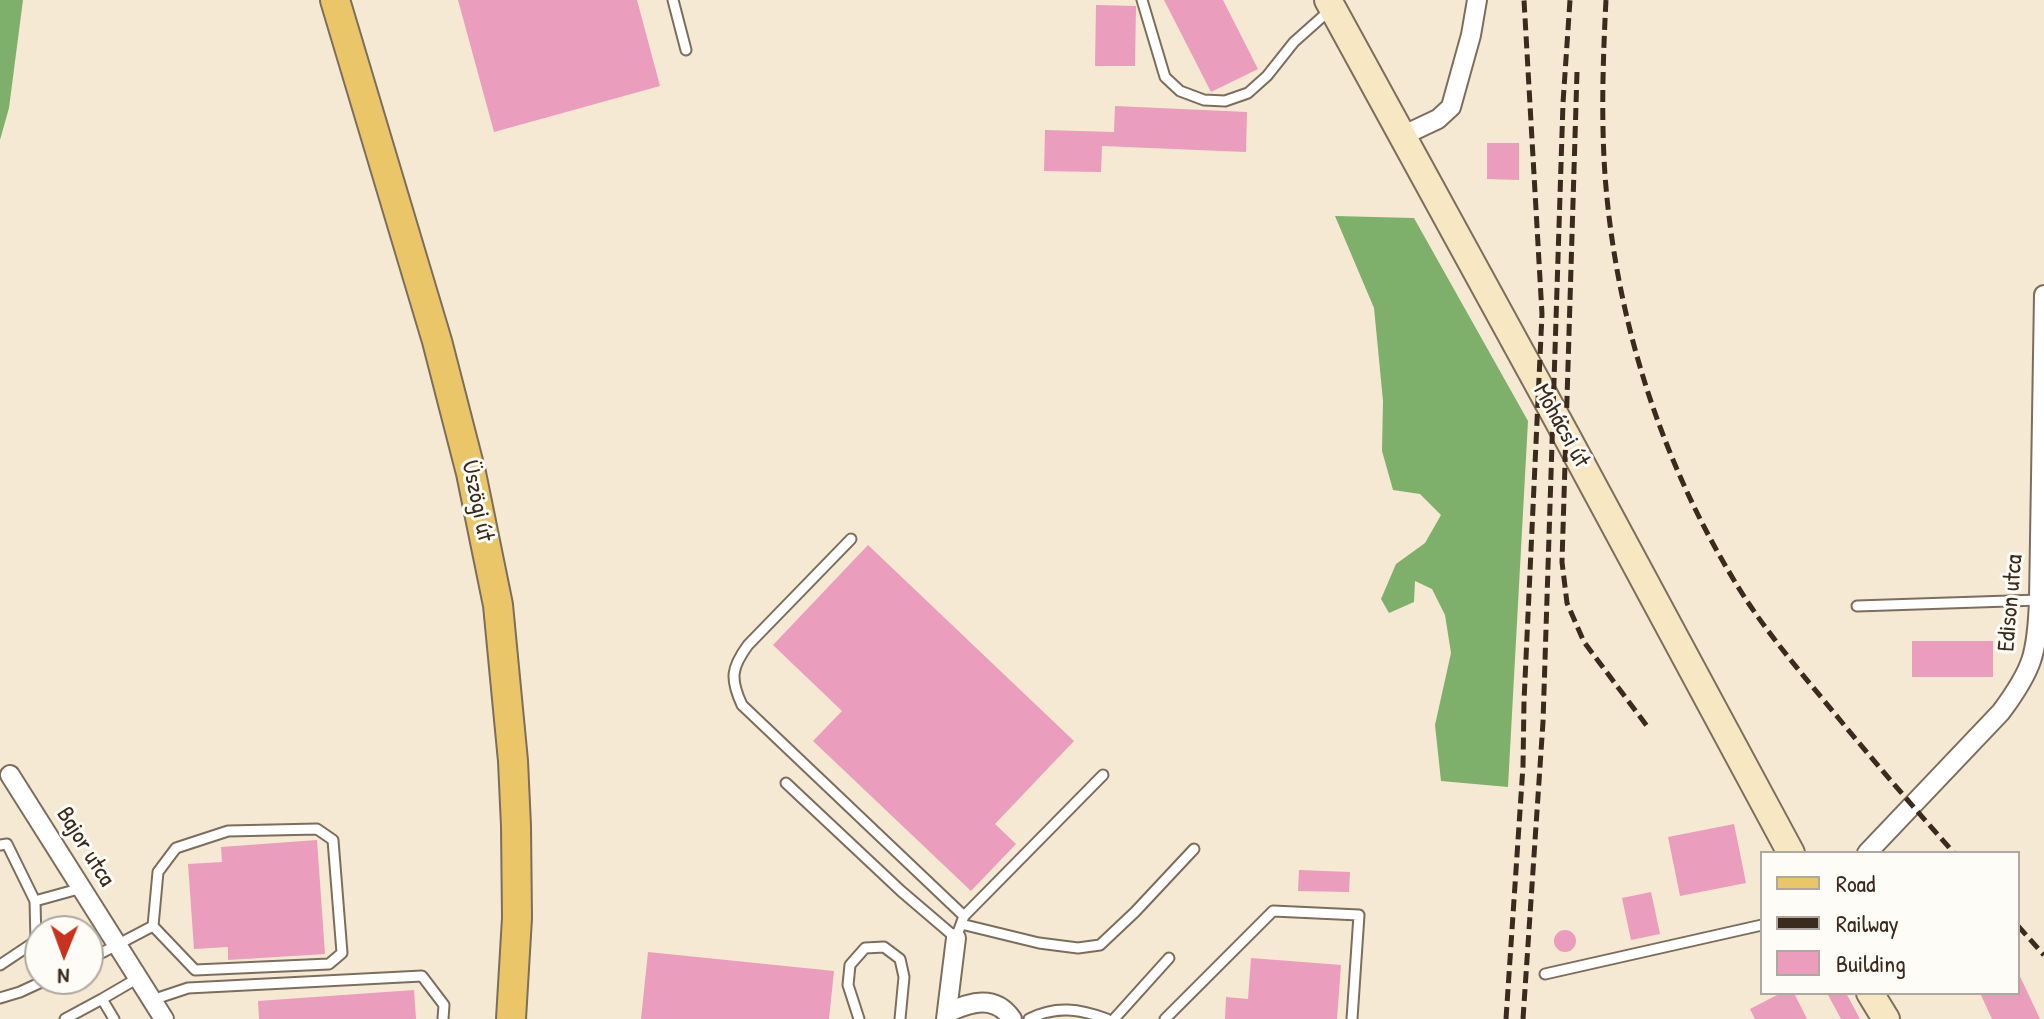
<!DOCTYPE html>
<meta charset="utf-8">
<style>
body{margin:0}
#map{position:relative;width:2044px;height:1019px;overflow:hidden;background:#f6e9d3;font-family:"Patrick Hand",sans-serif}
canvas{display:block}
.legend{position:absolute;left:1760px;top:851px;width:260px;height:144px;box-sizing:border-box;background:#fdfcf7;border:2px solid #afa8a0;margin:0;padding:10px 14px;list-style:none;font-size:24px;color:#3b2a1e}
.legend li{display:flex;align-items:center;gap:16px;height:40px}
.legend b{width:40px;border:2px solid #afa8a0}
.north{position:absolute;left:24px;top:915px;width:80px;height:80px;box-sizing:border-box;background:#fdfcf7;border:2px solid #afa8a0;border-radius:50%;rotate:181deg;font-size:22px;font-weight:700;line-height:32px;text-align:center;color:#3b2a1e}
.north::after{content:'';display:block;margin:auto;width:28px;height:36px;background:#c8321e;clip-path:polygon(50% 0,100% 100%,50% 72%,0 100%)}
</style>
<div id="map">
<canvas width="2044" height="1019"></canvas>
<ul class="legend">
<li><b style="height:10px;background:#ebc669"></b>Road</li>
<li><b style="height:10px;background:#3b2a1e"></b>Railway</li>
<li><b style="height:22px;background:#ea9dbc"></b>Building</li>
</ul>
<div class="north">N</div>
</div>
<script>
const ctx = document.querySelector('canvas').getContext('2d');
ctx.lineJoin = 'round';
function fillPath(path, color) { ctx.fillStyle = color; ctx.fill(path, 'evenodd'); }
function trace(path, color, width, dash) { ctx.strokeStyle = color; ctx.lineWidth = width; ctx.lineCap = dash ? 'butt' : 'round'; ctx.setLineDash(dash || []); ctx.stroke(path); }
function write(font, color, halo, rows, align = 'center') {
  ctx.font = font + ' "Patrick Hand",sans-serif'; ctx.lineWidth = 6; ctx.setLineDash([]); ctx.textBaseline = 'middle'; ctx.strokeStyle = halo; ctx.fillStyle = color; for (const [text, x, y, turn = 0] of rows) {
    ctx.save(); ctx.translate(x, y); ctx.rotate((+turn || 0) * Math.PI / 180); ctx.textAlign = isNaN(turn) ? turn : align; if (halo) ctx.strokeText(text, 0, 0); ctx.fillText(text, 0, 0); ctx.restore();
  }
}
const forest = new Path2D(`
 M0 0H23L9 108 0 140Z
 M1335 216 1414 218 1528 421 1508 787 1441 781 1435 725 1451 653 1445 615 1432 589 1415 581 1414 602 1389 613 1381 599 1396 564 1425 543 1441 515 1420 494 1393 490 1382 451 1383 401 1374 308Z`);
const building = new Path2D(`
 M458 0H637L660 86 494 132Z
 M1164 0H1223L1258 69 1211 92Z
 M1096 5 1136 6 1135 66H1095Z
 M1115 106 1247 112 1246 152 1102 146 1101 172 1044 171 1045 130 1114 132Z
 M1487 143H1519V180L1487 179Z
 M868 545 1074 741 995 824 1016 844 971 891 813 741 842 711 773 645Z
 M1912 641H1993V677H1912Z
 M1734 824 1746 883 1680 896 1668 837Z
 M317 840 325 954 228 960V947L194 949 188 864 222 862 221 847Z
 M1299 870 1350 872 1349 892 1298 891Z
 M1651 892 1660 934 1631 940 1622 898Z
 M1554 941a11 11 0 1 1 22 0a11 11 0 1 1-22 0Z
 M648 952 834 971 829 1019H641Z
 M1251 958 1341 965 1337 1019H1225L1226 997 1248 999Z
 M2018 972 2040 1019H1992L1980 993H2018Z
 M414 990 416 1019H259L258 1001Z
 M1781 993H1794L1807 1019H1755L1750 1009Z
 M1827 993H1846L1860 1019H1841Z`);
const lane = new Path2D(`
 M673 0 686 50
 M1142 0 1165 77 1180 91 1204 100 1225 101 1248 93 1267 76 1294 42 1330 10
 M851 539 748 645C731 668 730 679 742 705L964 916
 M1857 606 2039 600
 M786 783 901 891 956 938 964 916 1103 775
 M0 845 7 844 35 901 36 941 0 965
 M35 901 82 888
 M961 924 1039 943 1078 948 1100 945 1135 912 1194 849
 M88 960 153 926 195 970 329 964 342 953 333 840 317 829 228 831 176 848 158 872 153 926
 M1545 974 1762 925
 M0 998 20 992 48 979
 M152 1000 188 988 422 976 444 1005 443 1019
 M65 1019 102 999
 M114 1019 102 999 138 978
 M859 1019 848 985 850 965 865 948 884 947 900 959 904 977 900 1019
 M1029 1019C1056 1005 1080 1009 1107 1019
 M1114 1019 1169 958
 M1165 1019 1273 911 1359 915 1352 1019`);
const street = new Path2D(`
 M1402 136 1438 119 1451 107 1471 35 1477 0
 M10 775 164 1019
 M1867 853 2001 712C2033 669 2037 654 2039 600L2044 295
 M947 1013C970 1002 995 994 1012 1019
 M946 1019 956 938`);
const secondary = new Path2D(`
 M1328 0 1566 435 1791 853
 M1870 993 1886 1019`);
const primary = new Path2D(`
 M335 0 437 341 471 473 498 605 513 761 516 826 517 918 511 1019`);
const rail = new Path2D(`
 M1606 0C1603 58 1601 117 1605 175 1616 325 1665 474 1747 601 1775 643 1808 681 1840 720 1877 765 1915 809 1954 853
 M1577 72 1562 562 1567 603 1584 642 1650 730
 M2018 926 2044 955
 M1506 1019 1523 766 1524 701 1542 314 1524 0
 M1523 1019 1543 722 1563 103 1570 0`);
const streetNames = [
 ["Mohácsi út",1561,426,61],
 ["Üszögi út",477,501,78],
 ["Edison utca",2011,603,-85],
 ["Bajor utca",85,847,58]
];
fillPath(forest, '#7eb06b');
fillPath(building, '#ea9dbc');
trace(lane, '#7c6d5d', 13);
trace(street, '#7c6d5d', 22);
trace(secondary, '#7c6d5d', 30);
trace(primary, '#7c6d5d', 32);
trace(lane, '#fff', 9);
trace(street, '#fff', 18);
trace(secondary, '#f7e8c3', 26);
trace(primary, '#ebc669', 28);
trace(rail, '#3b2a1e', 5, [12, 6]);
write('24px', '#3b2a1e', '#fdfcf7', streetNames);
</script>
